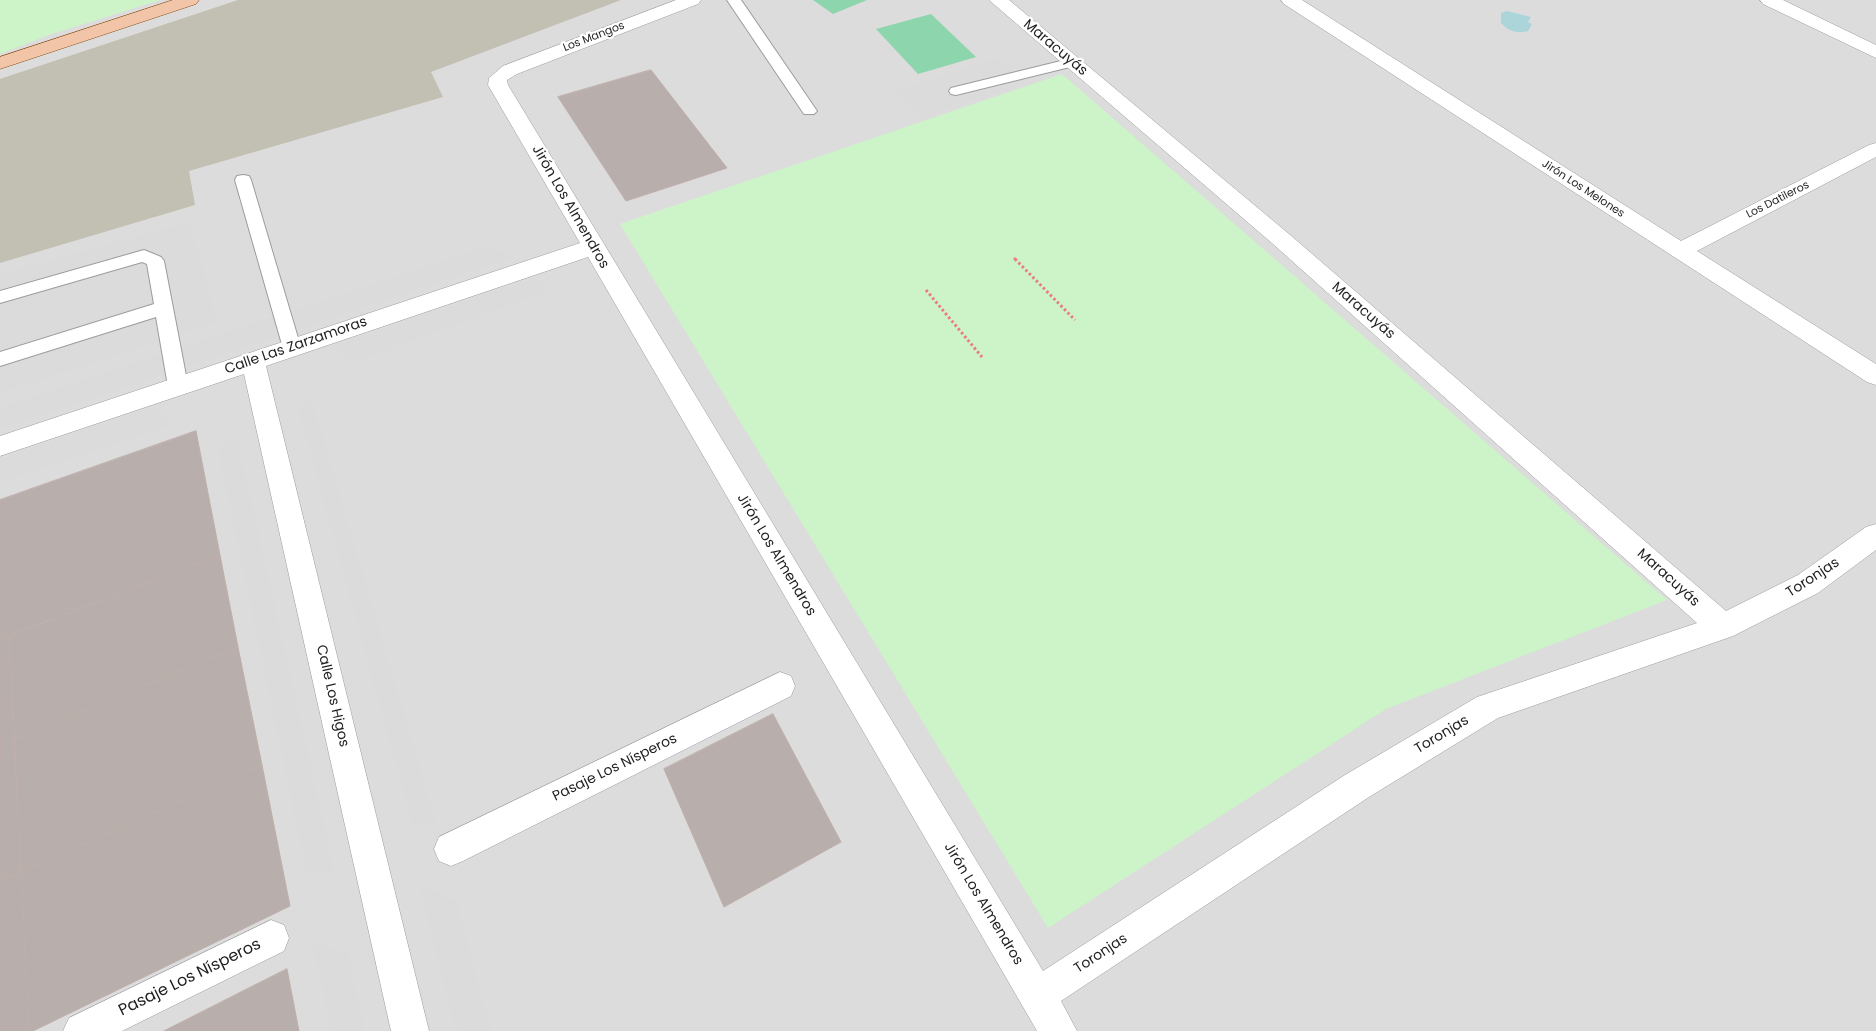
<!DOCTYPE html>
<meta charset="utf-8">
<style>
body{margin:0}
canvas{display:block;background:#efeae6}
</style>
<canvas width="1876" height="1031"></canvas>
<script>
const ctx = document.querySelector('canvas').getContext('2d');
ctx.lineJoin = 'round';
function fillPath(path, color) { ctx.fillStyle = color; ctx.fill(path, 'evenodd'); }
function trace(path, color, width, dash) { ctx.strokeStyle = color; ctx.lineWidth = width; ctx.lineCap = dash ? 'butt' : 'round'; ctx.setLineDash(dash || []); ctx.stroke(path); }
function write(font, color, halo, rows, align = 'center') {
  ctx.font = font + ' Poppins,sans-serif'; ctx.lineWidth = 4.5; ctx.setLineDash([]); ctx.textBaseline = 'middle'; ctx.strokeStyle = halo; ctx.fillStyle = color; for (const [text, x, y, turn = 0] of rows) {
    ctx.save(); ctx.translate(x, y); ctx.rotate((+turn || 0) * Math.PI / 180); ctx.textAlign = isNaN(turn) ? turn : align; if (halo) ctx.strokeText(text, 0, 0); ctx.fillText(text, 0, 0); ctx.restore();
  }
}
const residential = new Path2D(`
 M122 0H1876V1031H0V41Z`);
const construction = new Path2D(`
 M238 0H621L431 72 443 97 189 171 195 205 0 263V79Z`);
const park = new Path2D(`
 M0 0H160L49 35 0 54Z
 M1062 74 1667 600 1386 709 1048 928 620 224Z`);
const pitch = new Path2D(`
 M813 0H867L833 14Z
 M931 14 976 57 918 74 876 29Z`);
const parking = new Path2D(`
 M999 58 1028 83 923 119 895 91Z
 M190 222 217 322 0 393V274Z
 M487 246 514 257 0 429V407Z
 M533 278 549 291 351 363 336 345Z
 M310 395 437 827 413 825 298 407Z
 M153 407 169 425 0 483V459Z
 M236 435 335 875 307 873 218 449Z
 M418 883 456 901 491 1031H457Z
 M313 943 348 953 365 1031H331Z`);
const water = new Path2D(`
 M1507 11 1531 17 1528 22 1532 24 1528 31C1517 34 1508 31 1501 23V13Z`);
const building = new Path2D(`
 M651 70 727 168 626 201 558 97Z
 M196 431 220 555 0 639V500Z
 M220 555 238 647 14 740 9 636Z
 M9 636 21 872 0 881V639Z
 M238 647 262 765 21 872 14 740Z
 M773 714 841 842 724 907 664 769Z
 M262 765 290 906 33 1031H29L21 872Z
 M21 872 29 1031H0V881Z
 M287 969 299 1031H164Z`);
const pathFar1 = new Path2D(`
 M1014 258 1016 260`);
const path = new Path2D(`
 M1015 259 1075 320
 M926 290 982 357`);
const lane = new Path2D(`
 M727 0H741L817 111 814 114H804Z
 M1073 58 1078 59 1080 62 1078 65 956 95 951 94 949 91 951 88Z
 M243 175 249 176 251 180 301 348 299 353 292 355 285 353 283 348 235 180 237 176Z
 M144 250 161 257 164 261 188 386 185 391 178 393 171 391 168 386 156 317 0 366V352L154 304 147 264 142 262 0 303V291Z`);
const street = new Path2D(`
 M676 0H701L698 4 517 74 507 80 508 85 1043 971 1345 775 1477 697 1697 623 1273 244 989 0H1009L1289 234 1726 611 1798 575 1866 527 1876 524V550L1818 593 1733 636 1498 718 1369 797 1061 1001 1077 1031H1037L588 257 266 366 429 1031H391L244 374 0 456V436L580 243 488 85 489 78 503 66Z
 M1281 0H1302L1681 241 1869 145 1876 143V157L1697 251 1876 364V385L1867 382 1284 4Z
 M1760 0H1783L1876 45V58L1763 4Z
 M780 672 791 676 795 686 791 696 463 861 451 866 439 861 434 849 439 837Z
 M271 920 284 925 289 938 284 951 122 1031H63L69 1018Z`);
const primary = new Path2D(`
 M173 0H199L196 4 0 69V57Z`);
const farStreetnames = [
 ["Los Mangos",594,37,-21],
 ["Jirón Los Melones",1583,189,33],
 ["Los Datileros",1778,200,-27]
];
const streetNames = [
 ["Maracuyás",1055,48,40],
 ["Jirón Los Almendros",570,207,60],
 ["Maracuyás",1363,311,41],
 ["Calle Las Zarzamoras",296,346,-19],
 ["Jirón Los Almendros",776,555,59],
 ["Maracuyás",1668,578,42],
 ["Toronjas",1813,578,-33],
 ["Calle Los Higos",332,696,77],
 ["Toronjas",1442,735,-31],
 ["Pasaje Los Nísperos",615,768,-26],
 ["Jirón Los Almendros",983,904,59],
 ["Toronjas",1101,954,-33]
];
const nearStreetnames = [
 ["Pasaje Los Nísperos",190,978,-26]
];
fillPath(residential, '#dddcdc');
fillPath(construction, '#c2bfb3');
fillPath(park, '#ccf4c8');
fillPath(pitch, '#8dd5ac');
fillPath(parking, '#dbdbdb');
fillPath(water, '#abd5d8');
fillPath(building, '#b8afac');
trace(building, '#bfafaa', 1);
trace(lane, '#9c9c9c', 2);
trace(street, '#9c9c9c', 1);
trace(primary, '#8a4c10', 1);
trace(pathFar1, '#eb7b83', 2.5, [2, 2]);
trace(path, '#eb7b83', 3, [2.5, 2.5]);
fillPath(lane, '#fff');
fillPath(street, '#fff');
fillPath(primary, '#f2c5a8');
write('11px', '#1f1f1f', '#fff', farStreetnames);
write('14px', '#1f1f1f', '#fff', streetNames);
write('16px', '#1f1f1f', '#fff', nearStreetnames);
</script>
